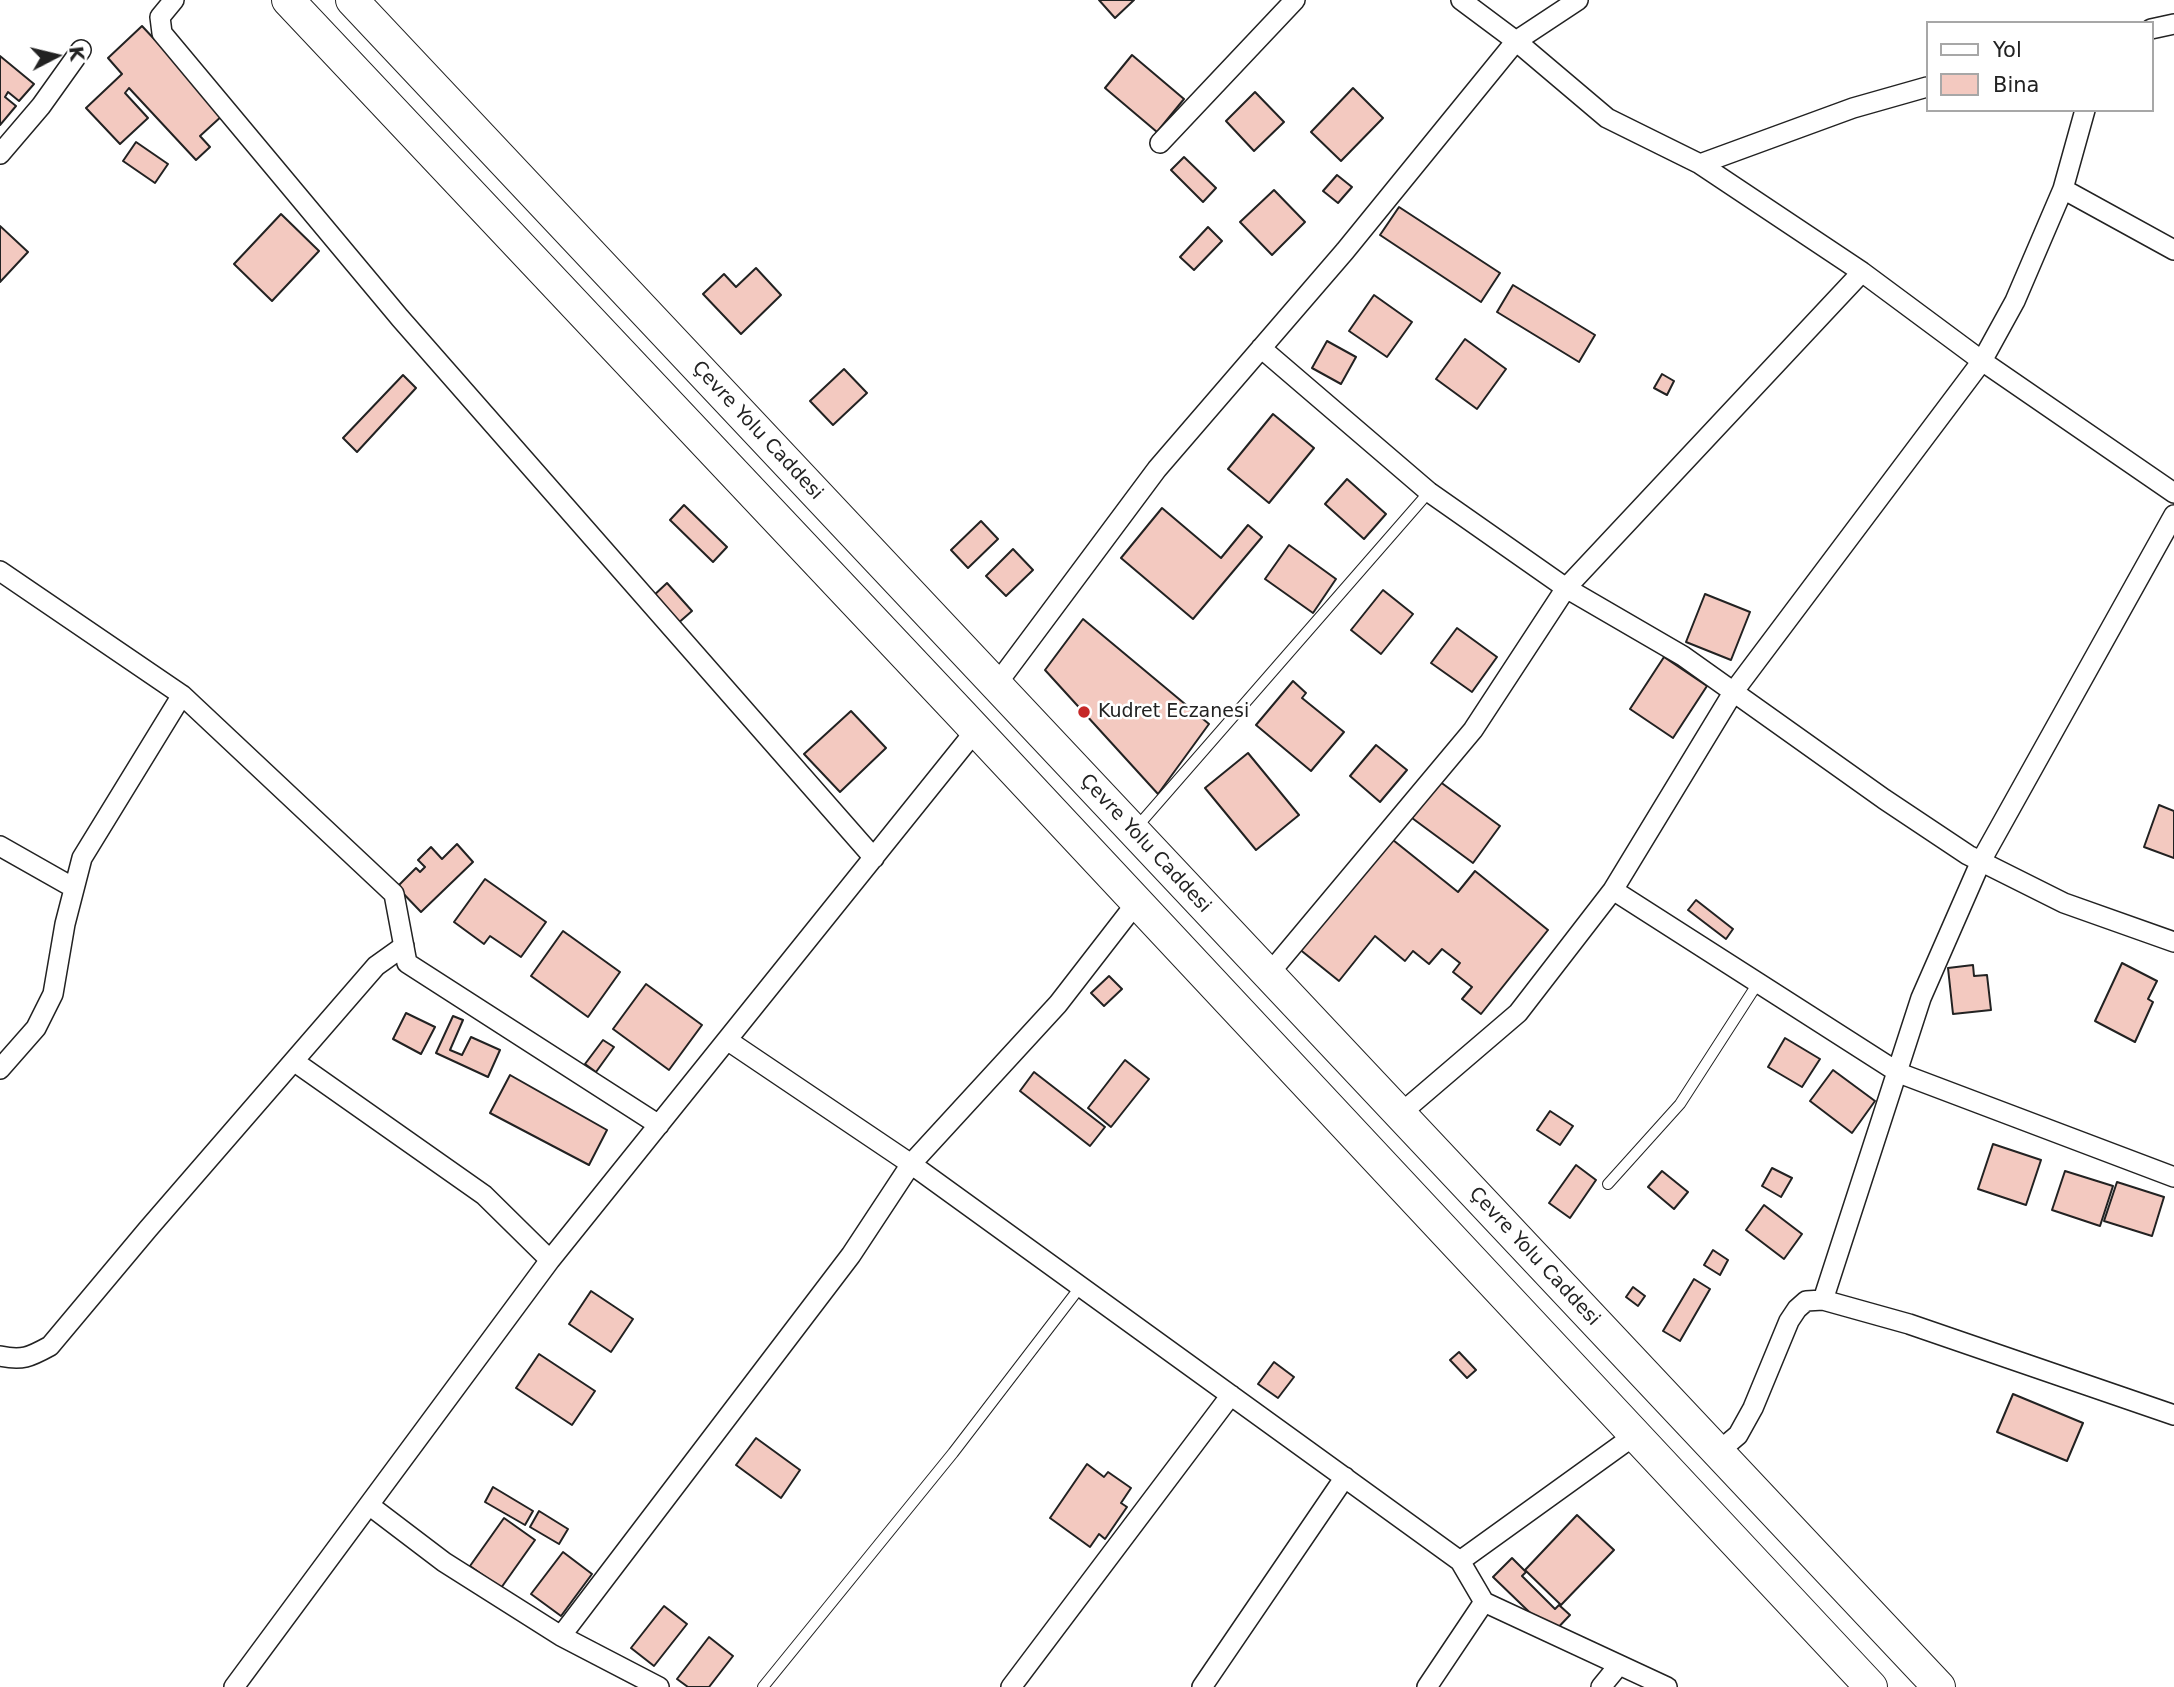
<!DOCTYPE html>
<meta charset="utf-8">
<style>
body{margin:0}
#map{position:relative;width:2174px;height:1687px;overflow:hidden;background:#fff;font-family:"DejaVu Sans",sans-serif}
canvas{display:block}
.legend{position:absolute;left:1926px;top:21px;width:228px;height:91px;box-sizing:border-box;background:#fff;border:2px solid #a7a7a7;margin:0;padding:9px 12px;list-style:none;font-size:21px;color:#222}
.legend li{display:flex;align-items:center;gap:14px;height:35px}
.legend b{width:35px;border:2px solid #a7a7a7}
.north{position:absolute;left:21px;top:21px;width:70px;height:70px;-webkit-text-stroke:5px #fff;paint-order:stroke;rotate:83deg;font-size:19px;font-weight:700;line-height:28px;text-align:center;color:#222}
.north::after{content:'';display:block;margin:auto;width:24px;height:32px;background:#222;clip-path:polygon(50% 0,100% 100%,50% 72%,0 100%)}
</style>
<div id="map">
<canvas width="2174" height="1687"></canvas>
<ul class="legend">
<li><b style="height:9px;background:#fff"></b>Yol</li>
<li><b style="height:19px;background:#f3c9c0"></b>Bina</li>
</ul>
<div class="north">K</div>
</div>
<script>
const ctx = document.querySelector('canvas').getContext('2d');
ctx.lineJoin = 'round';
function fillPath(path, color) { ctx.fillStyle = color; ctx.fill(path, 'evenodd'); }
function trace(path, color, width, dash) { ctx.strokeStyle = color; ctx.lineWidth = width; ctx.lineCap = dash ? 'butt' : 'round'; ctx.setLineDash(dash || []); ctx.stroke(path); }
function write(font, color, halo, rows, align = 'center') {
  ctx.font = font + ' "DejaVu Sans",sans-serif'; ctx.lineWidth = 5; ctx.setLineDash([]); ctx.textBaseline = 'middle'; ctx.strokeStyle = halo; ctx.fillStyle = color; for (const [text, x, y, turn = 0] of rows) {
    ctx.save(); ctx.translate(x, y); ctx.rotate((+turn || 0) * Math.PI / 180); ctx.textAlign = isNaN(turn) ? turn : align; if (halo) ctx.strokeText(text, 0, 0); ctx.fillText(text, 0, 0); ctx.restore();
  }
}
const building = new Path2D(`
 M1099 0H1134L1115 18Z
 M142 26 224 114 200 136 210 147 196 160 129 88 125 93 148 118 120 144 86 108 122 74 108 58Z
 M1132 55 1184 99 1157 132 1105 88Z
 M0 56 34 84 19 101 8 92 5 97 16 106 0 125Z
 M1353 88 1383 118 1341 161 1311 132Z
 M1255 92 1284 122 1254 151 1226 121Z
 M136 142 168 164 155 183 123 161Z
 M1184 157 1216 188 1203 202 1171 170Z
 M1337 175 1352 187 1338 203 1323 191Z
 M1274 190 1305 222 1272 255 1240 222Z
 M1399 207 1500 273 1481 302 1380 235Z
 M281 214 319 251 272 301 234 264Z
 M0 226 28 252 0 282Z
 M1208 227 1222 241 1194 270 1180 257Z
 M756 268 781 295 741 334 703 294 724 274 736 287Z
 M1513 285 1595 335 1579 362 1497 312Z
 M1374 295 1412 322 1387 357 1349 331Z
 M1465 339 1506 369 1477 409 1436 379Z
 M1327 341 1356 357 1341 384 1312 368Z
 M844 369 867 393 833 425 810 401Z
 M1662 374 1674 381 1667 395 1654 388Z
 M403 375 416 388 357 452 343 438Z
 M1273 414 1314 448 1269 503 1228 469Z
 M1347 479 1386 514 1364 539 1325 504Z
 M684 505 727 547 713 562 670 520Z
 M1162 508 1221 558 1248 525 1262 537 1193 619 1121 558Z
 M981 521 998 539 968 568 951 550Z
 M1289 545 1336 579 1313 613 1265 579Z
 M1013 549 1033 570 1006 596 986 576Z
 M667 583 692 611 676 625 651 598Z
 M1383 590 1413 614 1381 654 1351 630Z
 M1705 594 1750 612 1731 660 1686 642Z
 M1083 619 1209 724 1158 794 1045 670Z
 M1457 628 1497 657 1472 692 1431 663Z
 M1664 657 1707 686 1673 738 1630 709Z
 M1293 681 1306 693 1302 698 1344 732 1311 771 1256 725Z
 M851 711 886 748 840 792 804 754Z
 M1376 745 1407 770 1380 802 1350 776Z
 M1248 753 1299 815 1256 850 1205 788Z
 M1439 781 1500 826 1473 863 1412 818Z
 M2159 805 2174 811V858L2144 847Z
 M1388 836 1458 892 1475 871 1548 930 1481 1014 1462 999 1472 987 1453 972 1460 963 1442 949 1429 964 1413 951 1405 961 1375 936 1339 981 1298 948Z
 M457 844 473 862 421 912 397 887 416 868 420 872 425 867 418 860 431 847 442 859Z
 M485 879 546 922 521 957 490 936 484 944 454 922Z
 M1696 900 1733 929 1726 939 1688 910Z
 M563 931 620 972 588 1017 531 976Z
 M2122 963 2157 981 2148 999 2153 1002 2135 1042 2095 1021Z
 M1973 965 1974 976 1987 975 1991 1010 1953 1014 1948 968Z
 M1109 976 1122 989 1104 1006 1091 993Z
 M646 984 702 1025 669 1070 613 1029Z
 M406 1013 435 1027 421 1054 393 1039Z
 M453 1016 463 1020 450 1050 462 1055 471 1037 500 1050 488 1077 436 1053Z
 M1785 1038 1820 1059 1802 1087 1768 1067Z
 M603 1040 614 1047 596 1072 585 1064Z
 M1125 1060 1149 1079 1111 1127 1088 1108Z
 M1833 1070 1875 1101 1852 1133 1810 1101Z
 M1034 1072 1105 1127 1090 1146 1020 1091Z
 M510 1075 607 1130 589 1165 490 1113Z
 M1550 1111 1573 1126 1560 1145 1537 1130Z
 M1993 1144 2041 1160 2026 1205 1978 1189Z
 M1576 1165 1596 1180 1570 1218 1549 1203Z
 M1772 1168 1792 1178 1781 1197 1762 1186Z
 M1662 1171 1688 1192 1674 1209 1648 1187Z
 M2065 1171 2113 1186 2100 1226 2052 1210Z
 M2117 1182 2164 1197 2152 1236 2104 1221Z
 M1764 1205 1802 1234 1784 1259 1746 1230Z
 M1713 1250 1728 1260 1720 1275 1704 1265Z
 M1694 1279 1710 1289 1680 1341 1663 1331Z
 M1633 1287 1645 1296 1638 1306 1626 1297Z
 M591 1291 633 1319 611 1352 569 1324Z
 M1459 1352 1476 1370 1467 1378 1450 1360Z
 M539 1354 595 1391 572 1425 516 1388Z
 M1274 1362 1294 1377 1278 1398 1258 1384Z
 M2013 1394 2083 1423 2067 1461 1997 1432Z
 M756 1438 800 1470 781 1498 736 1465Z
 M1087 1464 1104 1477 1108 1472 1131 1488 1121 1503 1127 1507 1105 1539 1099 1534 1090 1547 1050 1518Z
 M493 1487 533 1511 525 1525 485 1502Z
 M539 1511 568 1529 559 1544 530 1527Z
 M1577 1515 1614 1550 1561 1605 1525 1570Z
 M504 1518 535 1540 501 1588 470 1566Z
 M563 1552 592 1574 561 1616 531 1594Z
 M1512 1558 1526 1572 1522 1576 1555 1609 1559 1605 1570 1615 1552 1634 1493 1577Z
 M664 1606 687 1624 654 1666 631 1648Z
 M709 1637 733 1656 709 1687H688L677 1679Z`);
const service = new Path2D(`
 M1136 828 1429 492
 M1608 1184 1680 1104 1758 983
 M763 1687 953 1453 1081 1286`);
const minor = new Path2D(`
 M174 0 160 17 162 33 400 318 874 858
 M1461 0 1516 41 1607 118 1700 164 1862 272 1982 361 2174 493
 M2151 29 2174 24
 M1160 143 1295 0
 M0 154 41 106 81 50
 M1700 164 1853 108 1927 87
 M2063 189 2174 250
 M1261 348 1429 492 1566 588 1683 656 1884 799 1968 855 2064 903 2174 942
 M0 571 182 695
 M996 685 1157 469 1345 251 1516 41 1578 0
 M0 846 74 888
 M1613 890 1899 1073 2174 1177
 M1268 975 1473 730 1566 588 1862 272
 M727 1040 911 1164 1460 1561 1635 1435
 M295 1062 484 1195 550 1260
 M0 1069 36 1028 53 994 65 924 82 858 182 695 394 894 407 963 659 1125
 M1400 1114 1518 1013 1613 890 1734 691 1982 361 2015 301 2063 189 2085 110
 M1823 1300 1921 998 1981 861 2174 515
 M0 1356C22 1361 30 1357 50 1346L148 1229 376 966 404 946
 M1718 1452 1738 1435 1753 1408 1789 1321 1797 1309 1806 1301 1823 1300 1909 1324 2174 1415
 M369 1505 444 1562 561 1636 659 1687
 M1460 1561 1484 1602 1667 1687
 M561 1636 851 1255 911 1164 1058 1004 1137 902
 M234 1687 550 1260 976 730
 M1011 1687 1231 1395
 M1202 1687 1345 1477
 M1427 1687 1484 1602
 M1601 1687 1619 1665`);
const trunk = new Path2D(`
 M288 0 961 714 1871 1687
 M352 0 1939 1687`);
const markers = [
 [1084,712,7,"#c62828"]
];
const streetNames = [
 ["Çevre Yolu Caddesi",757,431,47],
 ["Çevre Yolu Caddesi",1145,844,47],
 ["Çevre Yolu Caddesi",1534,1257,47]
];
const poiNames = [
 ["Kudret Eczanesi",1098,712]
];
fillPath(building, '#f3c9c0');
trace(building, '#222', 2);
trace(service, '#222', 12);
trace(minor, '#222', 22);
trace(trunk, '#222', 34);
trace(service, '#fff', 10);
trace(minor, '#fff', 19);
trace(trunk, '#fff', 32);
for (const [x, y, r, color] of markers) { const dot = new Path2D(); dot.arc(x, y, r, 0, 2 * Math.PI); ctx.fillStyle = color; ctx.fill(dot); trace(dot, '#fff', 2.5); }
write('19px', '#222', '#fff', streetNames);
write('19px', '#222', '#fff', poiNames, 'left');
</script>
